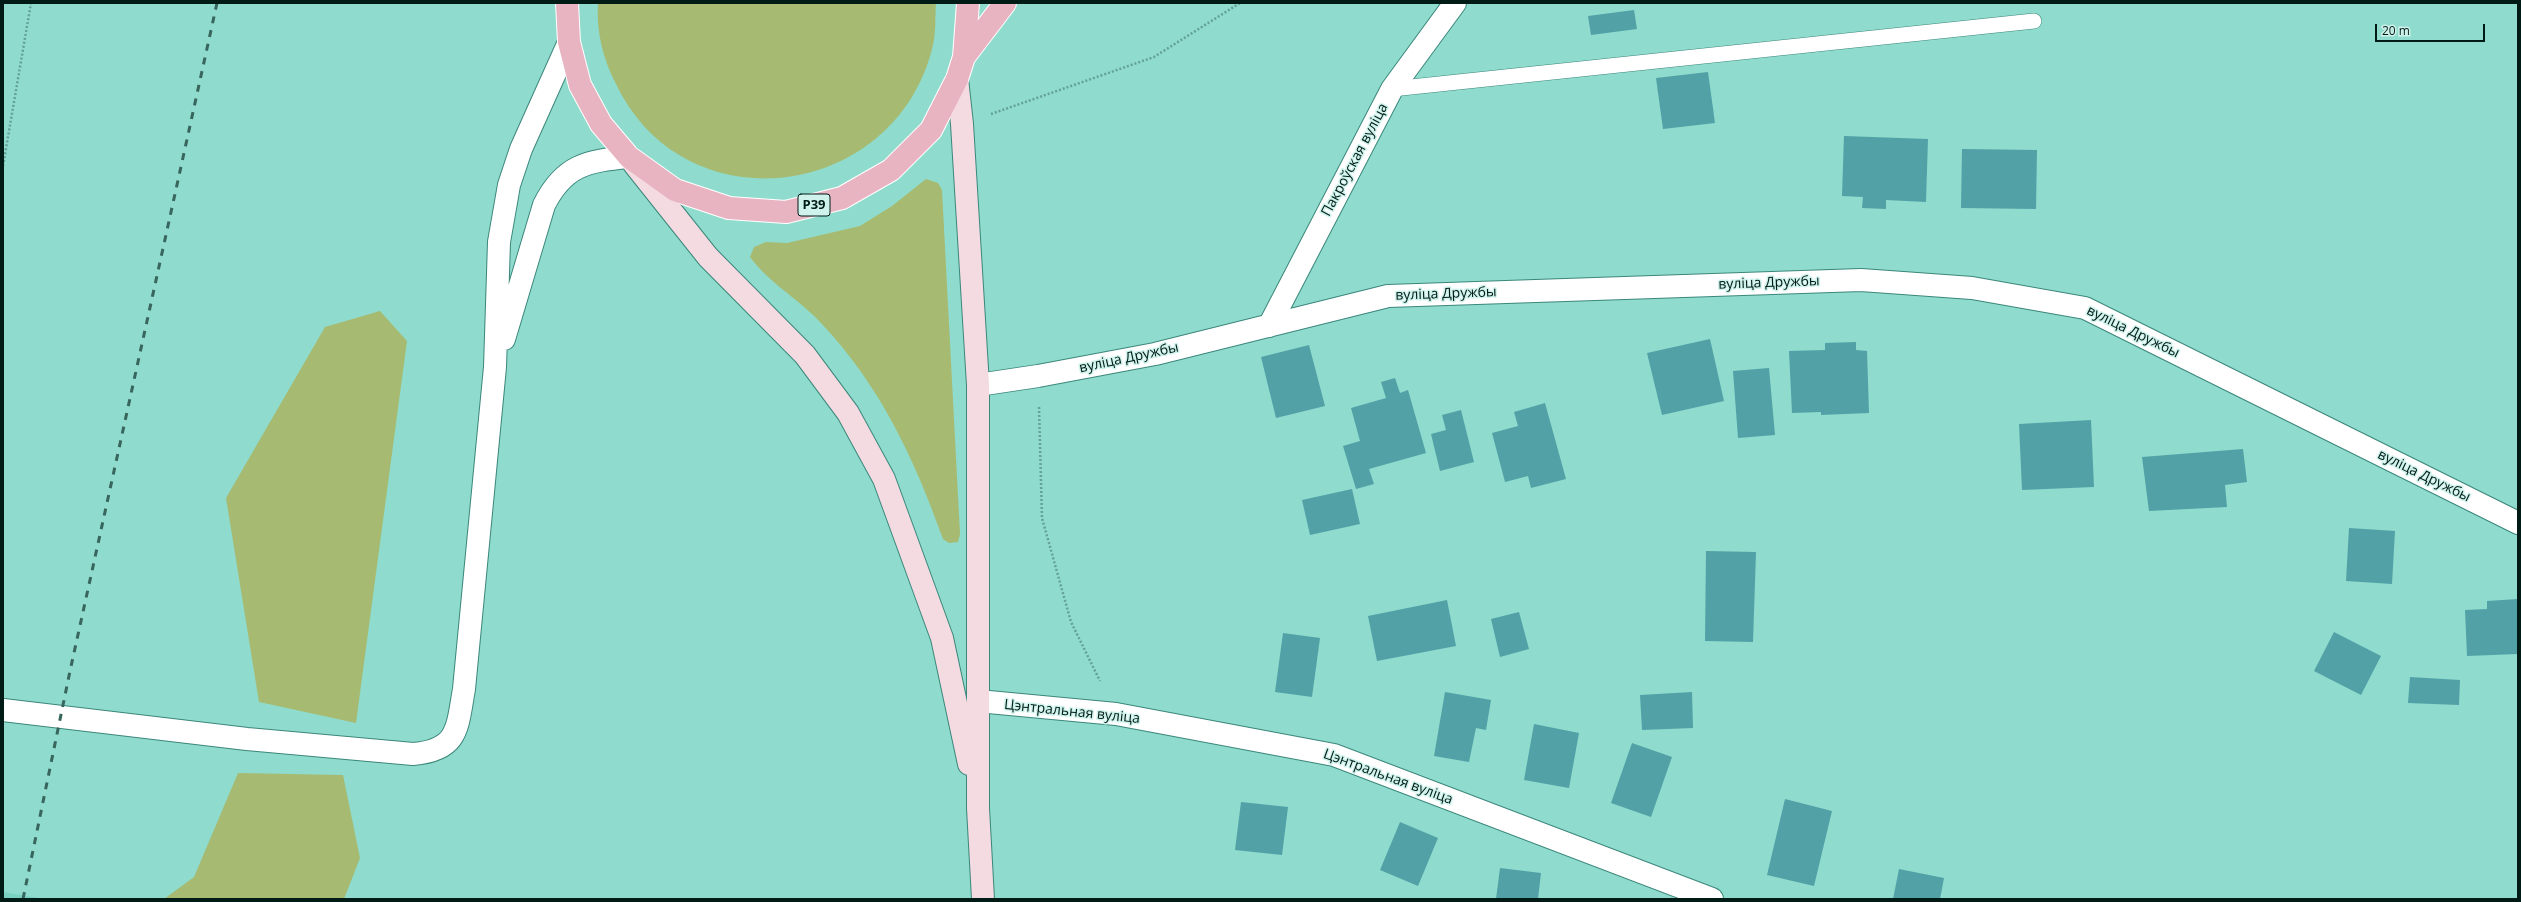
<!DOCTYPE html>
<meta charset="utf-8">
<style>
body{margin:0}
#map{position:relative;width:2521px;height:902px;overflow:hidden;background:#8fdbcd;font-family:"Open Sans",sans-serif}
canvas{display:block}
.frame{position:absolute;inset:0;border:4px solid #001a15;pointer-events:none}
.scale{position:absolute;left:2375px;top:24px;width:110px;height:18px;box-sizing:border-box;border:2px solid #001a15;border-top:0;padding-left:5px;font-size:12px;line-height:14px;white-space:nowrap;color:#001a15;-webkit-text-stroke:3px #cff3ec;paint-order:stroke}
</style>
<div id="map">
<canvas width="2521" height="902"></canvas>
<div class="frame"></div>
<div class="scale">20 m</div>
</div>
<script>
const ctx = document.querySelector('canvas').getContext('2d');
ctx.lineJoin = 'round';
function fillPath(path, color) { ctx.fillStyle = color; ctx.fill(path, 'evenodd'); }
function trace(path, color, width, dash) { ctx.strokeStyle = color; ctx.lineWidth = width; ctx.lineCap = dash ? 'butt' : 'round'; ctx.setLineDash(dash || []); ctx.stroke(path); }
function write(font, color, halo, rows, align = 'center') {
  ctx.font = font + ' "Open Sans",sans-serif'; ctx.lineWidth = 3; ctx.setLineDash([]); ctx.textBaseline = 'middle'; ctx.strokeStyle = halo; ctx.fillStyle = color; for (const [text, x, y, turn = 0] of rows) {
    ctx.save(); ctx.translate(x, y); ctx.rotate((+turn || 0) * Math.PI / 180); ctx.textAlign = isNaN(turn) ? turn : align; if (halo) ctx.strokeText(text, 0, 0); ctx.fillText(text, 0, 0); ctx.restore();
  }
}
const built = new Path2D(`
 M3 892 44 899H3Z`);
const green = new Path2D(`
 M598 3H936C935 17 936 32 933 45 897 200 685 229 616 84 603 59 596 31 598 3Z
 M926 179 938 183 942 190 960 534 958 542 949 543 943 539C914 458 881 387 821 323 799 299 769 283 750 257L754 247 766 242 787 243 860 226 892 206Z
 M380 311 407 341 356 723 259 702 226 498 325 327Z
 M238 773 343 775 360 858 344 899H164L194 877Z`);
const building = new Path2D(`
 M1634 10 1637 29 1591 35 1588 16Z
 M1708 72 1715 123 1663 129 1656 78Z
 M1844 136 1928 139 1926 202 1886 200V209L1862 208 1863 197 1842 196Z
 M1962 149 2037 150 2036 209 1961 208Z
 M1710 339 1724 401 1662 415 1647 353Z
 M1856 342V350L1867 351 1869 413 1821 415V412L1792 413 1789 351 1825 350V343Z
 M1309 345 1325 406 1276 418 1261 357Z
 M1769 368 1775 435 1738 438 1733 371Z
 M1395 378 1400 393 1408 390 1426 453 1369 469 1374 484 1356 489 1343 446 1360 441 1351 408 1386 398 1381 382Z
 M1545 403 1566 479 1531 488 1528 476 1505 482 1492 433 1518 426 1514 412Z
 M1461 410 1474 462 1440 471 1431 434 1446 430 1442 415Z
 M2091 420 2094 487 2022 490 2019 424Z
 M2243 449 2247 482 2225 485 2227 507 2149 511 2142 457Z
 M1352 489 1360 524 1310 535 1302 500Z
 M2349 528 2395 531 2392 584 2346 581Z
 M1706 551 1756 552 1753 642 1705 641Z
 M2518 599V654L2467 656 2465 610 2487 609V601Z
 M1447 600 1456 646 1377 661 1368 616Z
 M1519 612 1529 649 1500 657 1491 619Z
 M2334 632 2381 656 2361 695 2314 671Z
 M1283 633 1320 638 1312 697 1275 692Z
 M2410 677 2460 680 2459 705 2408 703Z
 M1445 692 1491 700 1486 730 1476 728 1469 762 1434 756Z
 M1692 692 1693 728 1642 730 1640 695Z
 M1534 724 1579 733 1569 788 1524 780Z
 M1632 743 1672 757 1651 817 1611 803Z
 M1785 799 1832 811 1814 886 1767 875Z
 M1241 802 1288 807 1282 855 1235 850Z
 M1400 822 1438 838 1418 886 1380 870Z
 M1500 868 1541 873 1538 899H1496Z
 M1899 869 1944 878 1940 899H1893Z`);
const path = new Path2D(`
 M991 114 1154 57 1240 3
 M3 166 31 3
 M1039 407 1042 518 1071 622 1100 681`);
const service = new Path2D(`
 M1392 89 2034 21`);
const minor = new Path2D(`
 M1269 326 1392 89 1455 3
 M978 385 1038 376 1155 354 1388 296 1861 280 1972 288 2085 308 2518 523
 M978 701 1116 714 1334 755 1712 899`);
const tertiary = new Path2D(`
 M504 339 544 205C564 165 587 161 629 157
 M3 710 247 739 413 754C459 750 457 728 464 689L495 367 499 242 509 185 521 149 569 42`);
const secondary = new Path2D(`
 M957 79 962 124 978 385V808L983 899
 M634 164 708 257 805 355 848 413 884 479 942 638 969 764`);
const primary = new Path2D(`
 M567 3 569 42 580 85 601 124 629 157 675 190 729 208 786 212 842 198 891 170 931 130 957 79 964 57 968 3
 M964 57 1005 3`);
const rail = new Path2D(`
 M23 899 70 671 217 3`);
const shields = [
 [814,205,32]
];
const shieldNames = [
 ["Р39",814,205]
];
const streetNames = [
 ["Пакроўская вуліца",1355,160,-62],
 ["вуліца Дружбы",1769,283,-2],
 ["вуліца Дружбы",1446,294,-2],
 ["вуліца Дружбы",2133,332,26],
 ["вуліца Дружбы",1129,358,-12],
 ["вуліца Дружбы",2424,476,26],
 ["Цэнтральная вуліца",1072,712,6],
 ["Цэнтральная вуліца",1388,777,20]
];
fillPath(built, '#79d1c2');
fillPath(green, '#a6bb71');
fillPath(building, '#52a1a7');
trace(service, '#3b877b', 16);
trace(minor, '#3b877b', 24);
trace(tertiary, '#3b877b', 24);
trace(secondary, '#3b877b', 24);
trace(primary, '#fff', 24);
trace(path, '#64a196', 2.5, [2, 2]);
trace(service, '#fff', 15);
trace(minor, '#fff', 22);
trace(tertiary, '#fff', 22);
trace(secondary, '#f4dae1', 22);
trace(primary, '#e8b4c2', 22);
trace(rail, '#38665d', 3, [7, 7]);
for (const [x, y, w] of shields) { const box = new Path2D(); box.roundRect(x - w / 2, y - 11, w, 22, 3); ctx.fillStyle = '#cff3ec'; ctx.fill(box); trace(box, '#001a15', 1); }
write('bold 13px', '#001a15', null, shieldNames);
write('14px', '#001a15', '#cff3ec', streetNames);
</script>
